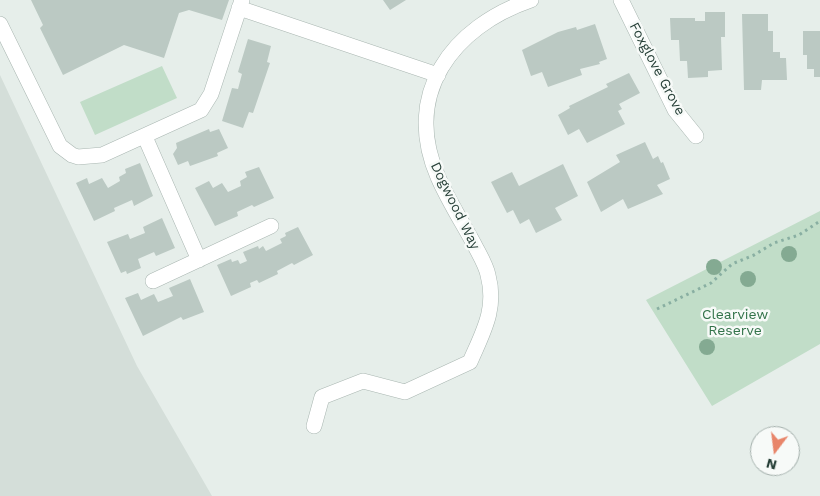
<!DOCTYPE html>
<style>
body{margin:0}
#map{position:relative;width:820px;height:496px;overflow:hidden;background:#e6eeea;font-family:"Work Sans",sans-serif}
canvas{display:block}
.north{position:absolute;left:750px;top:426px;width:50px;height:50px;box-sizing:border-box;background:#f7faf8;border:1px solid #a3afab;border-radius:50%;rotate:195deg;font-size:14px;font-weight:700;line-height:20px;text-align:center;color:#263f37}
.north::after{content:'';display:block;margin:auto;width:18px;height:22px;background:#e8856a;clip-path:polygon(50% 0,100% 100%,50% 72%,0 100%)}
</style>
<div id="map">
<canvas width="820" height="496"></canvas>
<div class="north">N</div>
</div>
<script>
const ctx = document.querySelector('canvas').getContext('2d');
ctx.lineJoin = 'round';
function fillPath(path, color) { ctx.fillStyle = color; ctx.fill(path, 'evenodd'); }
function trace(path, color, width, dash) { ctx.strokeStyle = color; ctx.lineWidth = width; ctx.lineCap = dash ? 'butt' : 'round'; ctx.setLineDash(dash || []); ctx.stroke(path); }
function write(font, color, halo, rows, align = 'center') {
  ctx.font = font + ' "Work Sans",sans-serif'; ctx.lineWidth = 5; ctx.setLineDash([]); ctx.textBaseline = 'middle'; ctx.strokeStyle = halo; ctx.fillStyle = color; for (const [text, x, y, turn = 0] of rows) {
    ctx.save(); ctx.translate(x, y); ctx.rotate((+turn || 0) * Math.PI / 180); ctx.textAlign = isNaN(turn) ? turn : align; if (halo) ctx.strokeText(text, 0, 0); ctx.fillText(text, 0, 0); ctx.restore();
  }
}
const built = new Path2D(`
 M0 75 137 366 212 496H0Z`);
const green = new Path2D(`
 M162 66 177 98 95 135 80 102Z
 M820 211V344L712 406 646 300Z`);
const building = new Path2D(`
 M31 0H229L222 20 189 10 179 13 164 58 124 45 63 75 40 28 43 25Z
 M383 0H406L390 10Z
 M705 12H725V37H721L722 70 708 71V77L688 78 687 61H680L679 40H671L670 18H695V21H705Z
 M742 14H768V31H773V52H780V58H786L787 80H762L761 90H744Z
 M595 24 607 59 599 62 600 64 580 69 582 75 548 87 542 72 531 76 522 50 558 32 576 27 577 30Z
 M803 31H820V77H814V69H807V55H803Z
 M248 39 271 46 267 62 270 63 253 113 249 112 243 128 222 121 232 88 238 89 242 74 238 72Z
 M629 73 640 93 619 104 622 109 618 111 625 124 587 143 579 129 568 135 558 115 570 108 569 106 608 87 606 84Z
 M209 129 210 132 219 129 228 148 217 153 218 156 190 166 188 161 178 165 173 154 177 148 176 143Z
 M645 142 653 159 658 156 661 163 663 162 670 179 657 185 663 194 628 209 623 199 601 212 587 182 620 162 616 155Z
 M140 163 153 196 134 206 132 200 114 208 115 211 94 221 76 183 87 178 89 184 102 178 108 188 120 181 119 177 126 173 125 169Z
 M563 164 578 196 555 208 562 220 536 233 529 219 520 224 513 210 507 213 491 182 512 172 519 186Z
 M259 167 274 198 254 207 252 205 237 212 238 216 215 226 195 188 209 181 213 188 222 183 228 192 241 186 240 181 247 177 245 172Z
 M162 218 175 248 156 256 154 252 138 259 141 268 127 274 126 271 121 273 107 242 128 234 130 239 145 233 143 227Z
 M298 227 313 255 294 265 292 263 277 271 278 274 259 283 257 280 250 283 251 287 231 296 217 265 231 259 232 262 238 260 240 264 247 261 243 252 258 246 259 249 263 246 266 251 282 243 280 239 286 236 285 233Z
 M190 279 204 312 183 320 181 317 143 336 125 298 138 293 141 300 154 294 158 302 173 296 169 288Z`);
const path = new Path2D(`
 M657 309 711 283 732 264 754 255 774 243 799 235 820 221`);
const minor = new Path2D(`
 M621 0 675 110 696 136
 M239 8 438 75
 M0 24 60 146 72 155 78 157 102 155 201 110 211 94 242 0
 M145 137 199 260
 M153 281 271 226
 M314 426 322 397 363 381 405 392 470 362C483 332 497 309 488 275 486 265 479 254 474 244 462 222 448 200 438 177 402 94 452 27 531 0`);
const trees = [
 [789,254],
 [714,267],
 [748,279],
 [707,347]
];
const streetNames = [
 ["Foxglove Grove",657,69,62],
 ["Dogwood Way",455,206,64]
];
const parkNames = [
 ["Clearview",735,315],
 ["Reserve",735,331]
];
fillPath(built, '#d4ded9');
fillPath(green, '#c1ddc8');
fillPath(building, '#bbc9c3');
trace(minor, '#a9b6b1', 16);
trace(path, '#89afa2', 3, [2.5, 4]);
trace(minor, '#fff', 15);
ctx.fillStyle = '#84aa92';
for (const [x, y] of trees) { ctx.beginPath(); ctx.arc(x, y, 8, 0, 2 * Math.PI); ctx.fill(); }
write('14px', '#263f37', '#f7faf8', streetNames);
write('14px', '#33734a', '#f7faf8', parkNames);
</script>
